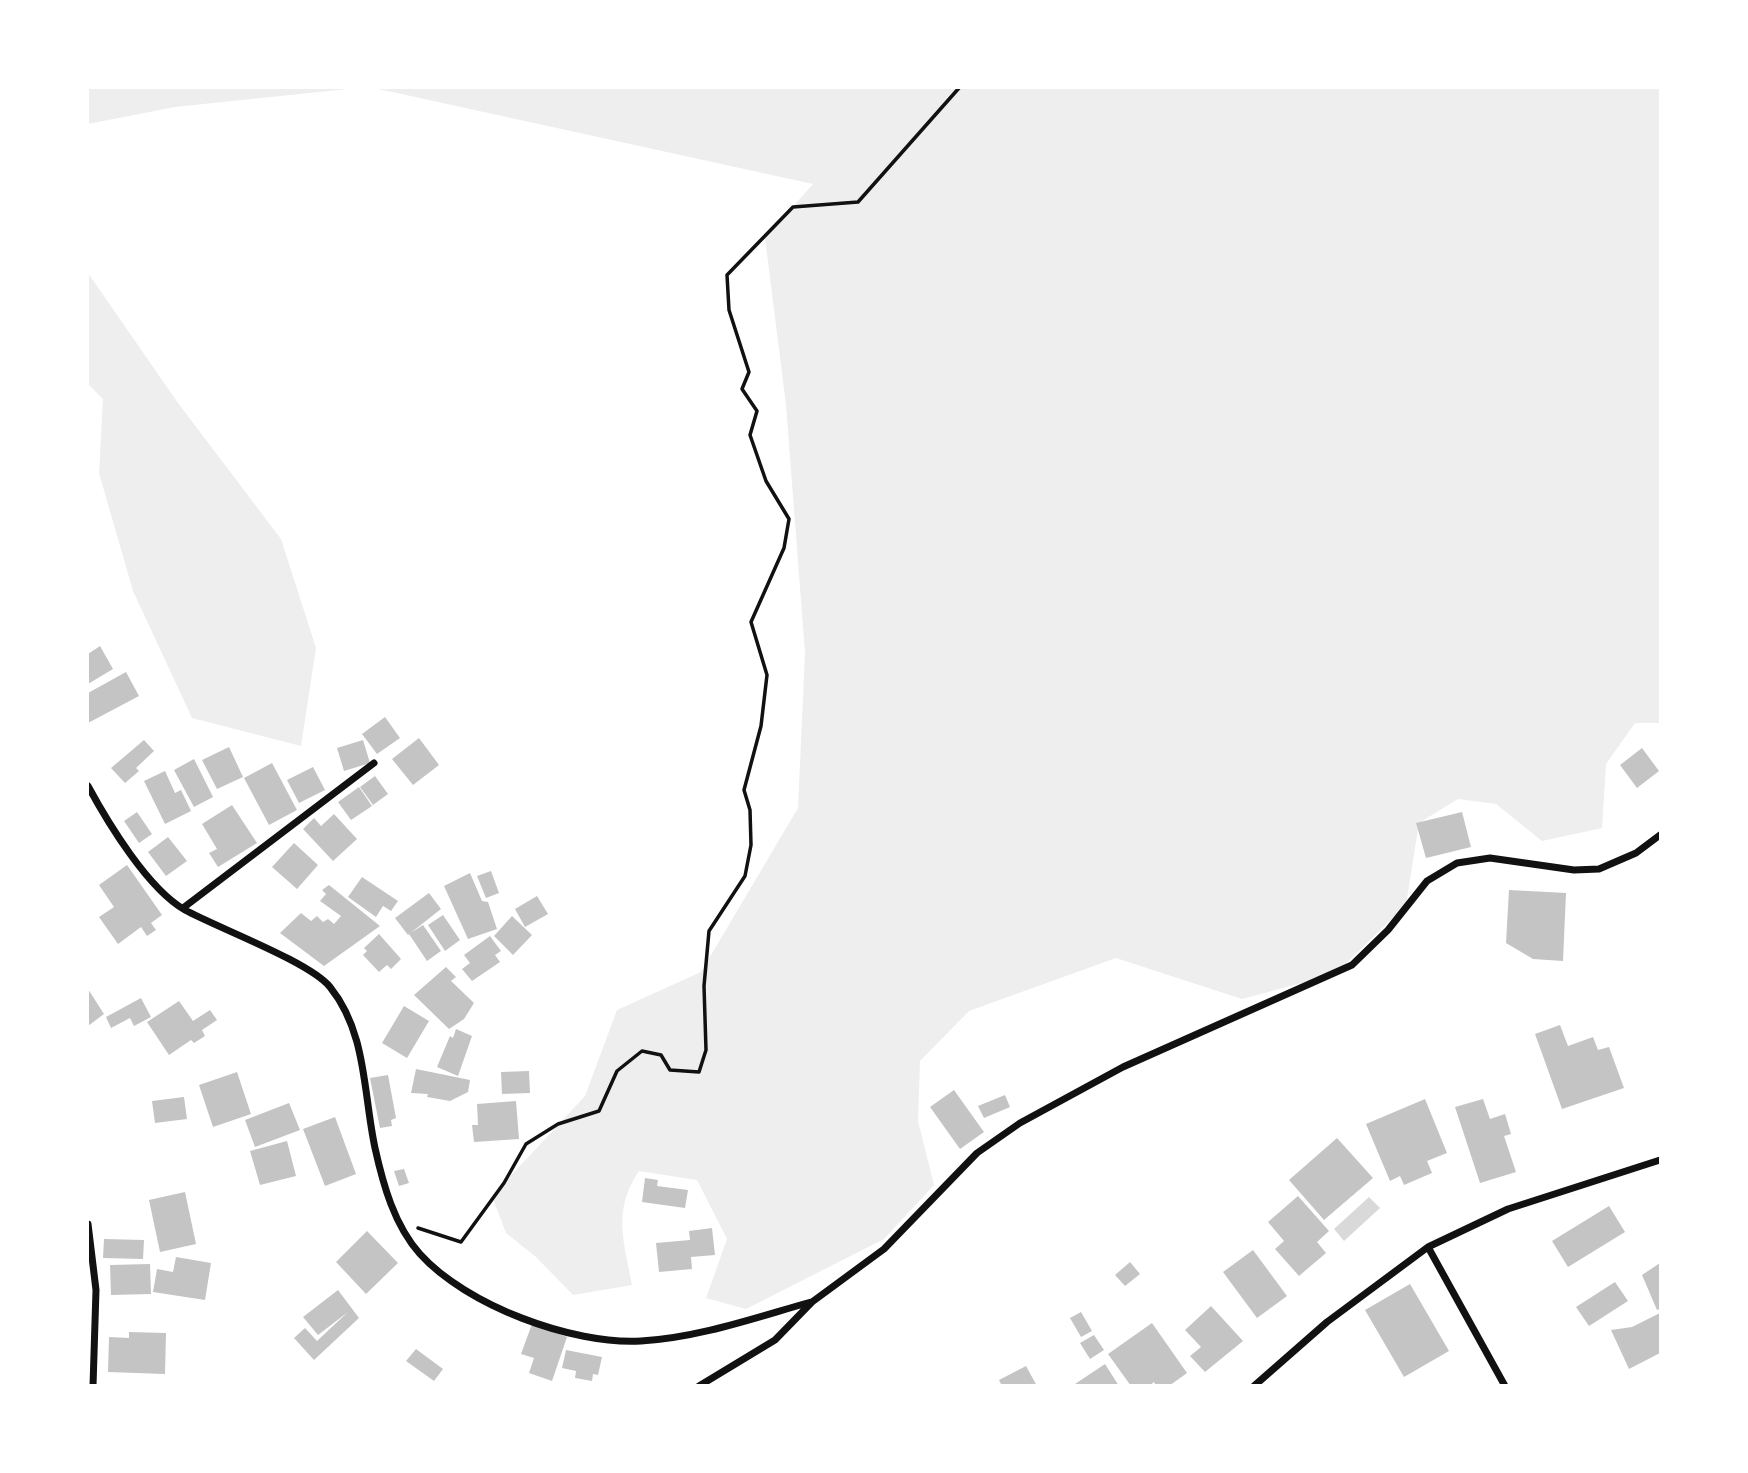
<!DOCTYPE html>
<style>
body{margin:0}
#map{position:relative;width:1748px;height:1473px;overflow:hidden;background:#fff;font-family:"Open Sans",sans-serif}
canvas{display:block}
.frame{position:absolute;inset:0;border:89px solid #fff;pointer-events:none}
</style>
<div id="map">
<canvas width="1748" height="1473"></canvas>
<div class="frame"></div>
</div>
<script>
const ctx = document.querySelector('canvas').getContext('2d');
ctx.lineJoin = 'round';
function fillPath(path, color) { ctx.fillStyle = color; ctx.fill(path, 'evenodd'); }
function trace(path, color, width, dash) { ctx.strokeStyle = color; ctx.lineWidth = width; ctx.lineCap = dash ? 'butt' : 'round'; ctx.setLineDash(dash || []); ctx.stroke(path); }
const green = new Path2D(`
 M88 88H357L175 107 88 124Z
 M374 88H1660V723H1635L1606 764 1602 828 1542 841 1496 804 1458 799 1419 823 1406 905 1335 974 1242 999 1116 958 969 1011 920 1061 918 1121 934 1185 884 1239 746 1309 706 1298 727 1239 697 1180 639 1171C612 1211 624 1241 632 1285L573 1295 536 1257 506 1233 492 1196 585 1096 617 1010 701 972 798 808 805 653 786 405 765 238 813 184Z
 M88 273 178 403 281 539 316 648 301 746 192 718 133 591 99 473 103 399 88 384Z`);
const water = new Path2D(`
 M1369 1197 1380 1208 1344 1241 1334 1229Z`);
const building = new Path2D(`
 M100 646 113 669 88 684V654Z
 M126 672 139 696 88 723V693Z
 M385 717 400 738 377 754 362 734Z
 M419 738 439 765 413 785 392 759Z
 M144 740 154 751 136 768 139 771 125 783 111 768Z
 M363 740 370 763 344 771 337 748Z
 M229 747 243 777 217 789 202 760Z
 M1642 748 1659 771 1637 788 1620 765Z
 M194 759 213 797 194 807 174 770Z
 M272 763 297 810 269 825 244 778Z
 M313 767 325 790 299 803 287 780Z
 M165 771 175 793 181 790 191 811 165 824 144 781Z
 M375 776 388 794 373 805 360 787Z
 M359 787 372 806 351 820 338 802Z
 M232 805 257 843 218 867 209 853 217 849 202 824Z
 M137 812 152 834 139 843 124 821Z
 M1462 812 1471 847 1426 858 1416 823Z
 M334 814 357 839 333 861 303 829 314 818 321 826Z
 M168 837 187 861 166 876 148 852Z
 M294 843 318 865 297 889 272 867Z
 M127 865 162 915 151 923 156 930 147 936 141 927 118 944 99 917 114 907 99 885Z
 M491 871 499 893 486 898 477 876Z
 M470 873 482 901 488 902 497 929 468 939 444 886Z
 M362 877 398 901 391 911 383 906 376 917 348 897Z
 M329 885 380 926 324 966 280 933 301 913 311 921 317 916 323 922 328 919 334 924 341 916 320 901 326 894 322 890Z
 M1509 890 1566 893 1563 961 1533 959 1506 943Z
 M429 893 441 909 408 935 395 918Z
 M537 896 548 914 525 927 515 909Z
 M443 915 460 940 445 951 428 925Z
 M512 916 532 935 513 955 494 936Z
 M423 925 441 951 427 961 409 934Z
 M379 934 401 959 391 969 387 965 379 972 363 955 367 951 364 948Z
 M490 936 501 951 495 955 500 962 472 981 462 969 470 963 464 955Z
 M446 967 456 977 451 981 474 1003 464 1019 449 1029 414 995Z
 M88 989 104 1014 88 1026Z
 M141 998 151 1017 134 1026 130 1018 111 1028 106 1017Z
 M179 1001 193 1021 210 1010 217 1020 202 1030 205 1036 194 1043 191 1040 169 1055 147 1022Z
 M404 1006 429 1021 407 1058 382 1043Z
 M1560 1025 1568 1046 1593 1037 1598 1050 1609 1047 1624 1088 1562 1109 1535 1034Z
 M456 1029 472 1036 458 1076 437 1067 450 1036 453 1038Z
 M416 1069 470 1080 468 1092 450 1101 427 1097 428 1094 411 1093Z
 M529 1071 530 1093 502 1094 501 1072Z
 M237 1072 251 1114 213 1127 199 1085Z
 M388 1075 396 1118 391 1120 392 1126 380 1128 370 1078Z
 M954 1090 984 1132 960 1149 930 1107Z
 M1005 1095 1010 1107 984 1118 978 1106Z
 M184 1097 187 1119 155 1123 152 1101Z
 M1425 1099 1447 1153 1427 1161 1432 1173 1404 1185 1400 1176 1390 1181 1366 1124Z
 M1483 1099 1490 1119 1505 1114 1511 1134 1504 1136 1516 1172 1480 1183 1455 1107Z
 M516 1101 519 1139 474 1142 472 1125H478L477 1104Z
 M289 1103 300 1130 255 1147 245 1120Z
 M335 1117 356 1174 325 1186 303 1129Z
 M1337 1138 1373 1178 1324 1220 1289 1180Z
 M287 1141 296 1176 260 1185 250 1151Z
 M404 1169 409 1183 399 1186 394 1171Z
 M645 1178 658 1180 657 1186 688 1190 685 1208 642 1202Z
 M185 1192 196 1244 160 1252 149 1200Z
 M1298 1196 1329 1231 1317 1242 1326 1253 1299 1276 1275 1249 1284 1241 1268 1222Z
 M1609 1206 1625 1232 1568 1267 1552 1241Z
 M712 1228 715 1255 691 1257 692 1269 659 1272 656 1243 690 1240 689 1231Z
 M367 1231 398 1263 366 1294 336 1262Z
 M104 1239 144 1240 143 1259 103 1258Z
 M1253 1250 1287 1296 1257 1318 1223 1272Z
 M176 1257 211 1263 205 1300 153 1292 157 1269 173 1272Z
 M1130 1262 1140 1274 1125 1286 1115 1275Z
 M1660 1263V1309L1657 1310 1642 1275Z
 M150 1264 151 1294 111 1295 110 1265Z
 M1615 1282 1628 1301 1589 1326 1576 1307Z
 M1410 1284 1449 1351 1404 1377 1365 1310Z
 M338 1290 359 1318 314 1360 294 1338 305 1328 317 1341 348 1312 318 1335 303 1317Z
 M1211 1306 1243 1341 1205 1372 1190 1356 1201 1347 1185 1330Z
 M1081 1312 1092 1331 1081 1337 1070 1318Z
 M1660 1313V1353L1629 1369 1611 1330 1632 1327Z
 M1152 1323 1187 1373 1169 1386H1156L1154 1382 1149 1386H1131L1108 1354Z
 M532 1324 567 1337 552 1381 529 1373 534 1358 521 1354Z
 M129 1332 166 1333 165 1374 108 1372 109 1337 129 1338Z
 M1094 1335 1104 1350 1090 1359 1080 1343Z
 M416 1349 443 1369 434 1381 406 1361Z
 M566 1350 602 1357 598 1375 593 1374 592 1381 575 1378 576 1371 562 1368Z
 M1105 1364 1119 1386H1072Z
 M1026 1366 1037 1386H1002L999 1380Z`);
const path = new Path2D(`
 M418 1228 461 1242 504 1183 526 1144 558 1124 599 1111 617 1071 642 1051 661 1055 670 1070 699 1072 706 1050 704 986 709 931 745 876 751 845 750 810 744 790 761 726 767 675 751 622 784 548 789 519 766 481 750 435 757 411 742 389 749 372 729 310 727 275 793 207 858 202 959 88`);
const minor = new Path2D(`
 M88 786C108 823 148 889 185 910 218 928 310 962 330 987 367 1033 363 1092 375 1148 383 1184 394 1225 420 1254 466 1305 572 1345 641 1341 698 1338 757 1317 811 1302
 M183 908 374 763
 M88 1224 96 1290 93 1386
 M1428 1247 1505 1386
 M699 1386 775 1340 812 1302 884 1249 977 1153 1020 1123 1123 1067 1352 965 1388 930 1427 881 1457 863 1490 858 1574 870 1599 869 1636 853 1660 835
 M1254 1386 1327 1322 1428 1247 1508 1209 1660 1160`);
fillPath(green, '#eee');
fillPath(water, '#d9d9d9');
fillPath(building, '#c4c4c4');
trace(path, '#111', 3.5);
trace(minor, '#111', 7);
</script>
